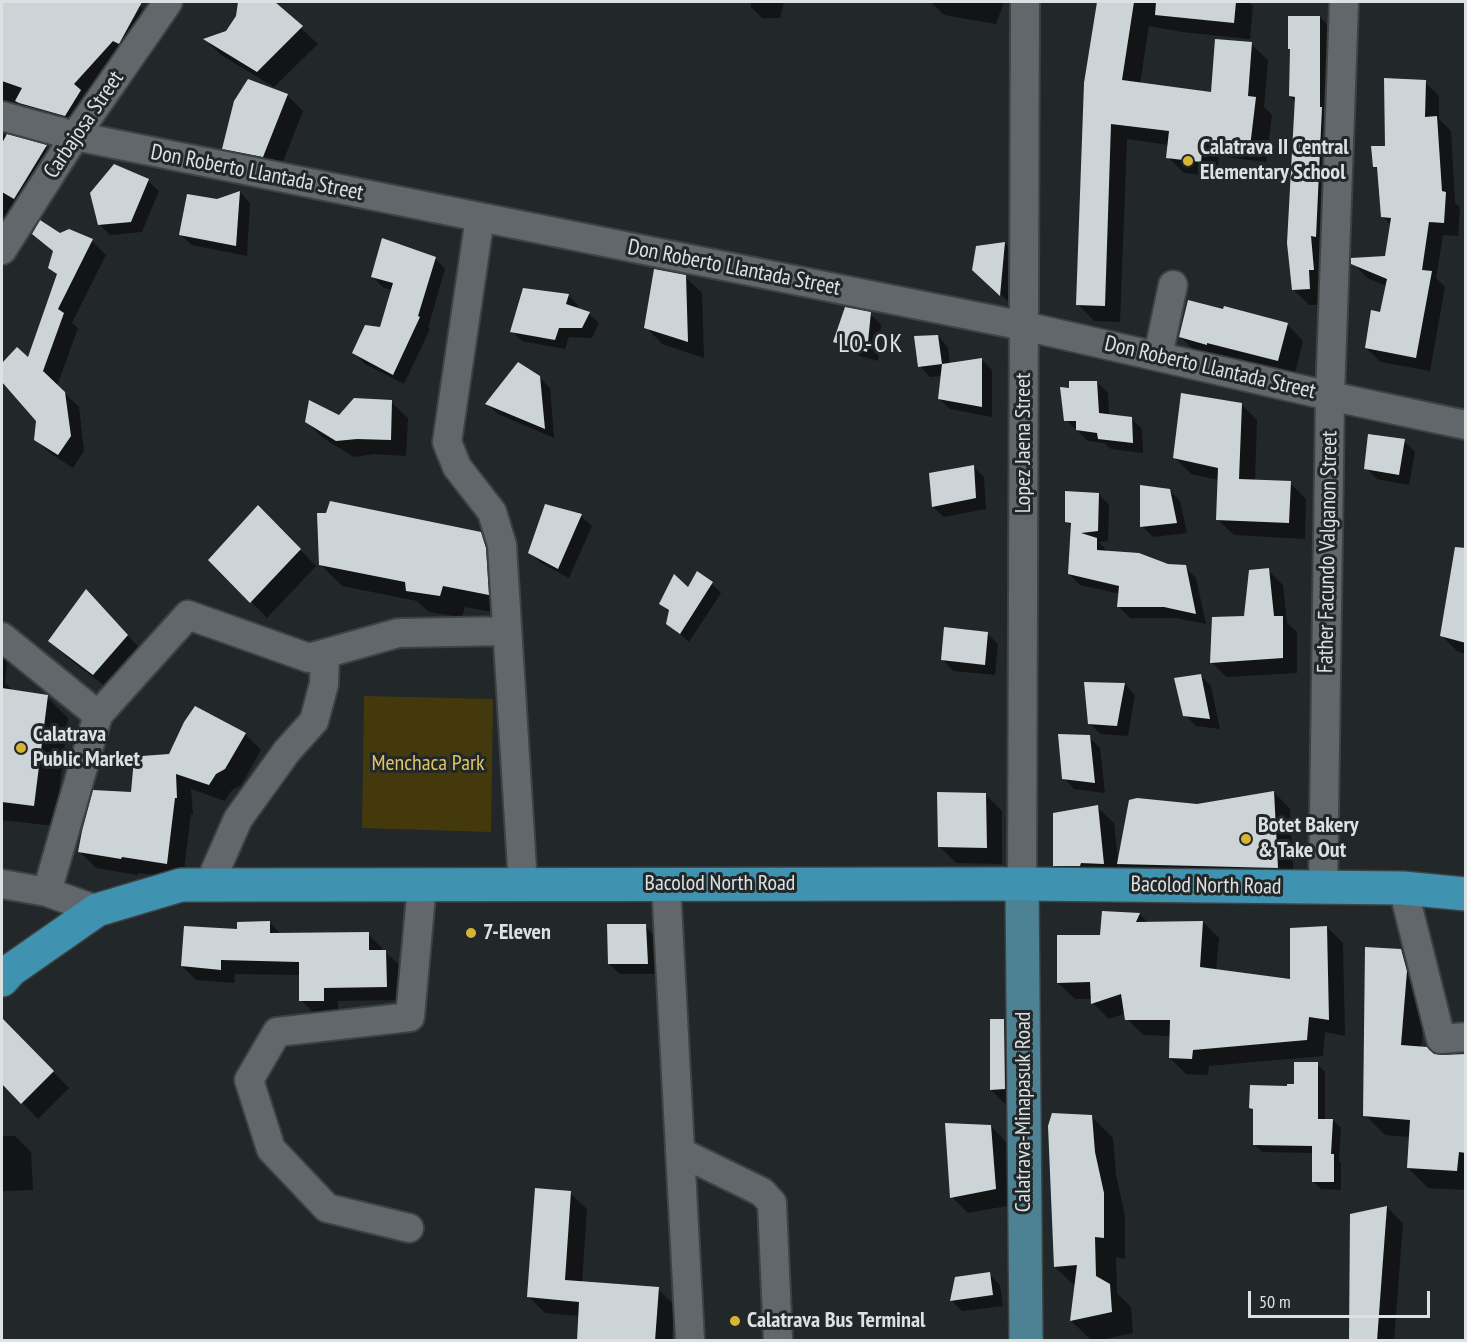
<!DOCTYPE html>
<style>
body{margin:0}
#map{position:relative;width:1467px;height:1342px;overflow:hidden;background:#222729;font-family:"PT Sans Narrow",sans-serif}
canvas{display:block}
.frame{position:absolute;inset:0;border:3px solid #dde1e2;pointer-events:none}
.scale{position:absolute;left:1248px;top:1291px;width:182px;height:27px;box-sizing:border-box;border:3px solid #dde1e2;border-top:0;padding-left:8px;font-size:18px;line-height:21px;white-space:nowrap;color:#dde1e2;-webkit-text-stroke:4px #222729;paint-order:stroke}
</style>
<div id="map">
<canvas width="1467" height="1342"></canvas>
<div class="frame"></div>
<div class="scale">50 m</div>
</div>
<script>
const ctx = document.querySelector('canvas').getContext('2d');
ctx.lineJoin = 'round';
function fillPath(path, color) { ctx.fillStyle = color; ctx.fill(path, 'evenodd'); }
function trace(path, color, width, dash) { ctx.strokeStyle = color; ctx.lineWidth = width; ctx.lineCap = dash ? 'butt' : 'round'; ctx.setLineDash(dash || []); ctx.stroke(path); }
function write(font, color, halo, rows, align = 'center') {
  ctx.font = font + ' "PT Sans Narrow",sans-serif'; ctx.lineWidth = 6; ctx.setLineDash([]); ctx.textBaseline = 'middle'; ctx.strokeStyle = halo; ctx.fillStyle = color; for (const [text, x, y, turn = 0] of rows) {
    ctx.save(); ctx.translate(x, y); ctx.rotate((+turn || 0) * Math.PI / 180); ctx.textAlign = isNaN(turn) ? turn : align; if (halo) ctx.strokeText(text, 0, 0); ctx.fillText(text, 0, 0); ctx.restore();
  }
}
const green = new Path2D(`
 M364 696 493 699 491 832 362 828Z`);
const shadow = new Path2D(`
 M2 2H102L105 3 106 2H132L139 5 154 20 80 130 2 125Z
 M240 2H273L318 44 274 87 221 55 206 40 227 32 238 16Z
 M751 2H784L780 18H762L751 7Z
 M931 2H1004L996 24 944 15Z
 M1097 2H1248L1253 6 1250 39 1182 32 1149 26 1140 84 1212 93 1251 44 1268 60 1264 107 1272 115 1266 162 1219 156 1217 177 1184 173 1168 157 1169 145 1127 139 1120 322 1094 321 1078 304Z
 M1320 17 1336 34 1325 305H1309L1293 289 1296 102 1290 96 1291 50 1290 49Z
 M1425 82 1439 96V119L1451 131 1455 203 1460 207 1458 236 1443 235 1436 278 1445 287 1430 371 1381 362 1366 348 1381 314 1387 286 1367 278 1353 263 1387 257 1391 225 1382 216 1379 171 1374 166Z
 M287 95 303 111 279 172 240 164 223 148Z
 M2 135 46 147 60 161 2 229Z
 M148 181 159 191 142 232 110 235 99 224Z
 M240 192 250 203 247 256 192 245 181 235 217 201Z
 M69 231 92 241 106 255 72 323 78 328 57 386 79 407 84 451 73 468 50 453 35 439 38 420 2 380V365L17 349 28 359 58 275 50 268 54 252 34 234 60 235Z
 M1005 243 1015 254 1011 304 985 280Z
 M435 258 445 269 428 328 430 329 404 384 365 364 354 353 381 329 393 290 384 288 373 277Z
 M685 277 702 293 704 358 662 344 646 327Z
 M568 295 578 305 577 309 589 314 599 323 592 338 569 337 565 349 522 341 512 331Z
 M870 314 881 324 878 361 846 352 835 342Z
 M1287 324 1303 341 1294 377 1197 353 1180 337Z
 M938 336 948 347 950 365 981 359 992 370V417L950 409 939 399 942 376 930 377 920 366Z
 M539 377 550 388 554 438 498 414 487 404Z
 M1097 382 1108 393 1109 416 1131 418 1142 429 1143 453 1111 449 1104 443 1088 441 1066 420 1070 390Z
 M391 402 408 418 406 456 374 454 354 457 323 438 306 421 340 417Z
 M1241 404 1257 420 1255 481 1290 483 1306 499 1305 539 1234 535 1217 519 1219 480 1191 474 1175 458Z
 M1404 441 1415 452 1409 485 1377 479 1366 468Z
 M973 466 984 477 986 509 944 517 933 507Z
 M1169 490 1180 501 1187 533 1153 537 1142 526Z
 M1099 494 1109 505 1108 541 1099 542 1107 551V553L1168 565 1185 567 1196 578 1206 624 1176 618H1130L1119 607 1120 594 1080 585 1069 574 1072 527 1067 522Z
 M546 505 581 516 592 526 569 578 541 563 530 552Z
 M258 507 316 566 267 618 210 560Z
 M480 534 502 556 509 615 465 607 462 617 429 612 417 601 342 586 320 564Z
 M1268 570 1283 585 1287 623 1297 632V673L1226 677 1212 662 1245 618Z
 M712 584 721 593 689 642 668 623 670 613 661 604 688 590Z
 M1466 586V654L1458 652 1442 636Z
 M102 607 143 652 110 690 67 657 50 641Z
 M987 633 998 644 995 675 953 671 943 660Z
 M2 653 6 658 7 665 5 683 14 692 47 697 68 718 55 826 2 820Z
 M1200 675 1211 686 1220 729 1196 726 1185 715Z
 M1125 684 1135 695 1128 736 1101 734 1090 724Z
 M196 708 245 734 261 750 241 785 232 790 225 801 191 789 193 814H191L183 879 139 873 137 875 96 868 80 852 133 794 136 763 131 758 170 756Z
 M1089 737 1100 748 1105 793 1074 789 1064 778Z
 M1274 792 1290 809 1294 884 1134 880 1118 864 1120 879 1071 881 1055 865 1097 807 1114 823 1118 861 1197 806Z
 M985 794 1002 811V864L956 863 940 847Z
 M1139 914 1149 923 1203 922 1219 938 1216 971 1292 980 1327 927 1343 943 1345 1036 1325 1032 1323 1056 1209 1066 1208 1075 1186 1074 1170 1058 1171 1036 1143 1035 1127 1019 1126 1013 1109 1019 1093 1003V999H1075L1058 983 1101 937Z
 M270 923 281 934H368L382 948V952H386L400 966V1000L338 1001V1014H315L301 1000 300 975 235 974 234 983 196 980 182 966 238 930Z
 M645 926 656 937 658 974H620L609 964Z
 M1401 951 1421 971 1426 992 1421 1048 1434 1055H1466V1190L1428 1188 1408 1168 1410 1137 1385 1135 1365 1115Z
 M1004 1021 1020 1037 1021 1105 1007 1106 991 1090Z
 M7 1025 69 1088 38 1119 2 1082V1030Z
 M1317 1064 1325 1072V1120H1333L1341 1128 1339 1161 1341 1163V1190L1321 1189 1313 1181 1314 1153 1262 1152 1254 1144V1111L1251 1108 1288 1088 1296 1086Z
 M1091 1116 1113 1138 1116 1175 1125 1216V1259L1116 1257 1117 1293 1131 1307 1133 1333 1101 1340H1091L1071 1321 1076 1287 1055 1267Z
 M991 1126 1007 1143 1012 1205 968 1213 952 1197Z
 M2 1136H15L31 1152 33 1190 2 1191Z
 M570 1193 587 1209 582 1283 658 1289 674 1305 672 1340H578L580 1316 545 1313 529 1297Z
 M1387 1207 1403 1224 1394 1340H1350Z
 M989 1274 1000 1285 1003 1306 962 1311 951 1300Z`);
const building = new Path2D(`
 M2 2H142L119 44 113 41 74 84 81 90 65 116 19 103 15 101 22 88 2 81Z
 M238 2H275L303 26 257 72 203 39 226 31 236 16Z
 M1097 2H1134L1122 80 1211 92 1215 39 1252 42 1248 96 1256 97 1250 147 1203 141 1201 162 1166 158 1169 131 1111 124 1105 306 1076 305 1084 83Z
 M1156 2H1236L1234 23 1155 15Z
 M1288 16H1320V107H1322L1316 237 1311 236 1314 270H1309L1310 289 1292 290 1287 243 1295 97 1289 96 1290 49H1288Z
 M1384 78 1426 80 1425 117 1437 116 1442 191 1446 192 1444 223 1429 222 1422 270 1432 271 1416 358 1365 348 1371 310 1380 312 1387 279 1351 264V258L1385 256 1391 218 1381 217 1377 167H1373L1371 146H1385Z
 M248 79 288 94 263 157 222 149 234 101Z
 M7 134 47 145 14 199 2 192V143Z
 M114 164 149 179 131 222 98 225 90 193Z
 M240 191 236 246 179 235 187 194 217 199Z
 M40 220 60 233 69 229 93 239 58 309 64 313 43 371 65 392 71 436 58 455 34 440 36 421 2 382V363L17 347 28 357 57 274 48 268 53 251 32 234Z
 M382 238 436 257 418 316 420 317 393 375 352 353 365 325 380 327 393 283 371 277Z
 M1005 242 1000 296 972 270 976 246Z
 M654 269 686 275 688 342 644 328Z
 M523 288 569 294 566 304 590 312 582 328H559L555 340 510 332Z
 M1188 300 1223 309 1224 306 1288 323 1278 361 1207 343V345L1179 337Z
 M845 307 871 312 867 352 833 342Z
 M938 335 942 364 918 367 914 336Z
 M982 358V407L938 399 942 364Z
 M518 362 540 376 545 429 485 404Z
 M1069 381H1097L1099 413 1132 417 1133 443 1098 439 1097 433 1076 430V421H1064L1060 387 1069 388Z
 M1181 393 1242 403 1239 479 1291 481 1289 523 1216 520 1218 468 1173 458Z
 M354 398 392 400 391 440 357 439 336 441 305 422 309 400 339 415Z
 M1368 434 1405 439 1399 475 1364 469Z
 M974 465 976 498 932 507 929 473Z
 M1140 485 1170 489 1177 523 1140 527Z
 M1065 491 1099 493 1098 531 1081 533 1097 538V550L1139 553 1168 564 1186 565 1196 614 1164 607H1117L1119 586 1068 574 1071 523 1065 522Z
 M330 501 481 532 486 548 489 595 443 586 440 596 406 591 405 582 319 565 317 513H326Z
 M545 504 582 514 558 569 528 553Z
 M258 505 301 549 250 603 208 560Z
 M1455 547 1466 548V643L1440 636Z
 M1269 568 1274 616H1283V658L1210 663 1212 617 1244 616 1249 570Z
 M697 571 713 582 680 634 666 624 669 610 659 604 674 574 688 587Z
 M86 589 128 635 93 675 48 641Z
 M944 627 988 632 985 665 941 660Z
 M1201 674 1210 719 1183 716 1174 678Z
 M1084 682 1125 683 1117 726 1088 724Z
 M2 688 48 695 34 806 2 802Z
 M195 706 246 733 225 769 216 774 209 785 176 774 177 798H175L167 864 122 857 121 859 78 852 82 831 93 790 131 792 134 759 128 757 169 754 184 722Z
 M1058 734 1090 735 1095 783 1062 779Z
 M1274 791 1278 868 1117 864 1129 800 1137 798 1197 804Z
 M937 792 986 793 987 848 938 847Z
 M1098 805 1104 864 1081 863 1080 866H1053V813Z
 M1102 911 1140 913 1136 922 1203 921 1200 967 1290 979V928L1327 926 1329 1020 1309 1017 1307 1040 1193 1050 1192 1059 1169 1058 1170 1020H1125L1121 994 1091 1004 1090 982 1057 983V935H1100Z
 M270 921V933L369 932V950H386L387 987 324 988V1001H299V962L221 960V970L181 966 184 926 237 929V922Z
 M607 924H646L648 964H608Z
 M1365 947 1401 949 1407 971 1401 1045 1427 1047 1434 1054 1442 1055 1466 1054V1153L1459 1152 1457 1171 1407 1168 1410 1120 1363 1116Z
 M2 1018 54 1071 21 1104 2 1084Z
 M990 1019H1004L1005 1089 990 1090Z
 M1294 1062H1318V1119H1333L1331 1154H1334V1182H1312V1146L1253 1145V1109L1249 1108 1250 1085 1287 1086V1084H1294Z
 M1052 1113 1092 1115 1095 1152 1104 1193V1238L1095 1237 1096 1276 1110 1284 1112 1312 1070 1321 1077 1265 1054 1267 1048 1126Z
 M945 1123 991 1125 996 1189 950 1198Z
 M535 1188 571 1191 565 1280 659 1287 655 1341H577L579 1302 527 1297Z
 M1387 1206 1377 1341H1349L1350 1214Z
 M990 1272 993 1295 950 1301 955 1277Z`);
const minor = new Path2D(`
 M2 116 75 136 1024 326 1330 396 1466 425
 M480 217 447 442 457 467 492 512 502 545 523 885
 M2 250 75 136 168 2
 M1158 356 1173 285
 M2 637 98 715 47 892 97 910
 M98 715 188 615 309 658 398 633 507 631
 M2 884 47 892
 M666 884 690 1340
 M1022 884 1025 2
 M209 885 238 819 287 751 314 721 324 684 325 654
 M1323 888 1330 396 1344 2
 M1403 888 1441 1039 1466 1037
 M680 1152 762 1192 772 1203 778 1340
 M409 1228 327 1208 271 1149 249 1080 277 1032 410 1017 422 885`);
const major = new Path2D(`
 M1022 884 1026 1340`);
const highway = new Path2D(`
 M2 980 11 970 97 910 181 885 1022 884 1403 888 1466 894`);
const markers = [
 [1188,161,6,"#d6b534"],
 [21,748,6,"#d6b534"],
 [1246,839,6,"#d6b534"],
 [471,933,6,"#d6b534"],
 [735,1321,6,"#d6b534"]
];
const streetNames = [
 ["Carbajosa Street",84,125,-56],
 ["Don Roberto Llantada Street",257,173,11],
 ["Don Roberto Llantada Street",734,268,11],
 ["Don Roberto Llantada Street",1210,368,13],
 ["Lopez Jaena Street",1024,443,-90],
 ["Father Facundo Valganon Street",1328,552,-89],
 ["Bacolod North Road",720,884],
 ["Bacolod North Road",1206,886,1],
 ["Calatrava-Minapasuk Road",1024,1112,-90]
];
const poiNames = [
 ["Calatrava II Central",1200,148],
 ["Elementary School",1200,173],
 ["Calatrava",33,735],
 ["Public Market",33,760],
 ["Botet Bakery",1258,826],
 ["& Take Out",1258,851],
 ["7-Eleven",483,933],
 ["Calatrava Bus Terminal",747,1321]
];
const parkNames = [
 ["Menchaca Park",428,764]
];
const quarterNames = [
 ["LO-OK",871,345]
];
fillPath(green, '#44390d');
fillPath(shadow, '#0007');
fillPath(building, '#cdd4d7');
trace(minor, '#3d4243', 32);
trace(major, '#3d4243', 36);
trace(highway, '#3d4243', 36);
trace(minor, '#61676a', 28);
trace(major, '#4d8194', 33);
trace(highway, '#3f92b0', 33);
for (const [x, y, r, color] of markers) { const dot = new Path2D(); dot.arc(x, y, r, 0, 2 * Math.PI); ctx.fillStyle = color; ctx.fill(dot); trace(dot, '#222729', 2); }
write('22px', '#dde1e2', '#222729', streetNames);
write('bold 22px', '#dde1e2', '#222729', poiNames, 'left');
write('22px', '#dec464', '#222729', parkNames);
ctx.letterSpacing = '1.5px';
write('26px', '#dde1e2', '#222729', quarterNames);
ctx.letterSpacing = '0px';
</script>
